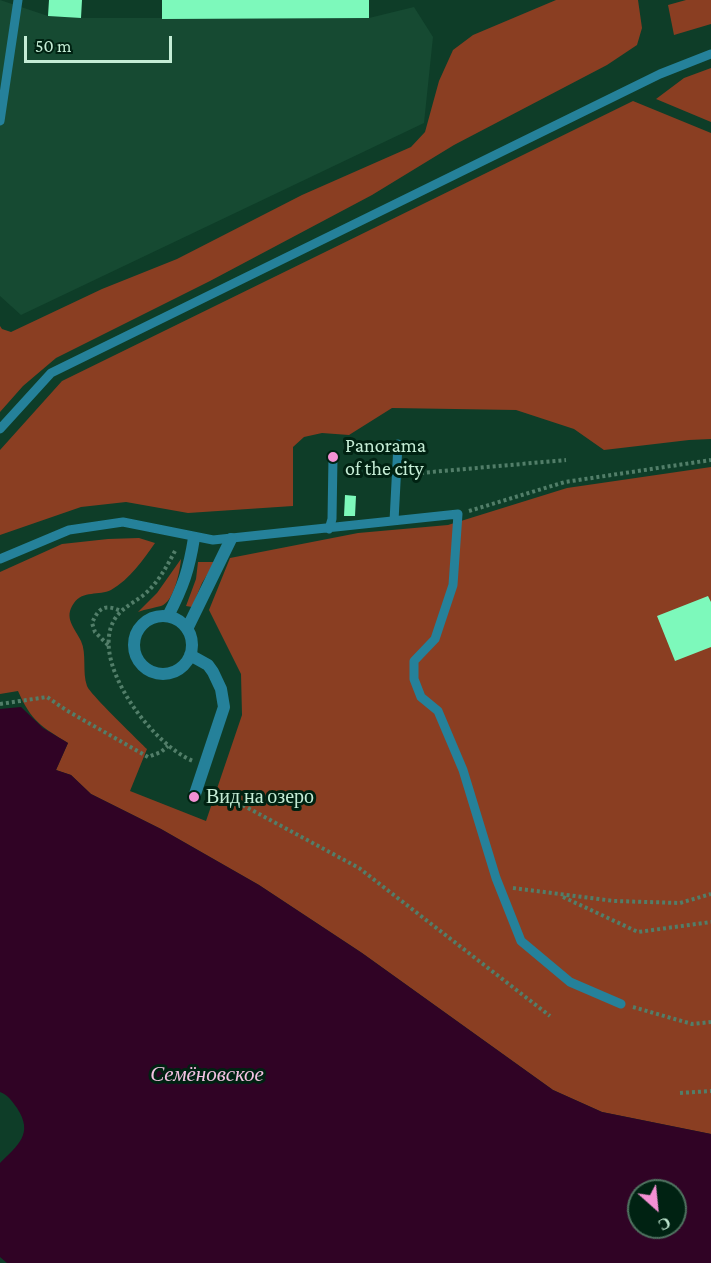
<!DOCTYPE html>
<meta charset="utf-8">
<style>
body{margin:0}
#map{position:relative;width:711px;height:1263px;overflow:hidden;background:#0e3d28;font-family:"Crimson Pro",serif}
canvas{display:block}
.north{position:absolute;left:627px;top:1179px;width:60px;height:60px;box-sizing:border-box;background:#002212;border:2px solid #4f7360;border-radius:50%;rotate:153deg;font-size:16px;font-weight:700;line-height:24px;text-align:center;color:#c5edd6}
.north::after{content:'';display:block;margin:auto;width:21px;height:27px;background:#f491d4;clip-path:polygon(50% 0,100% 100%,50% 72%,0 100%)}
.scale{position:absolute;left:24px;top:36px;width:148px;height:27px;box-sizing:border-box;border:3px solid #c5edd6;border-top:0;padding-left:8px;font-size:18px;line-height:21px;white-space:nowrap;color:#c5edd6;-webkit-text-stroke:4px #002212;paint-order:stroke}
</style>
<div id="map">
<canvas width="711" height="1263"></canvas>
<div class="north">С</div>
<div class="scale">50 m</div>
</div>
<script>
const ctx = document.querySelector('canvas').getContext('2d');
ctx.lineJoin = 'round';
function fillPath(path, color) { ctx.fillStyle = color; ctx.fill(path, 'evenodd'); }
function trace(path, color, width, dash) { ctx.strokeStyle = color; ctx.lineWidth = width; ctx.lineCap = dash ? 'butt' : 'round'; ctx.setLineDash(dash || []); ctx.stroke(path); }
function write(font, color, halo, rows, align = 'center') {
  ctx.font = font + ' "Crimson Pro",serif'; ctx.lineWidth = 6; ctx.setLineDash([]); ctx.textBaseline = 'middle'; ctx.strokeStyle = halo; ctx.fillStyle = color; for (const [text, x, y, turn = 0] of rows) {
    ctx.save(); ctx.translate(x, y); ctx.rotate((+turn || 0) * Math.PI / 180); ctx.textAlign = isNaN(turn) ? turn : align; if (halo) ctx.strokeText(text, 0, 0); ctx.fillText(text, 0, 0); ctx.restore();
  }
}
const built = new Path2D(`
 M0 0 48 16 81 18H369L414 7 433 37 424 123 21 315 0 296Z`);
const green = new Path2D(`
 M556 0H638L642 28 637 45 607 65 454 145 372 195 210 281 56 358 23 386 0 412V326L2 329 11 332 102 289 177 259 302 195 411 147 425 132 439 81 453 50 473 35Z
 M686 0H711V24L674 35 668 5Z
 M711 68V122L656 99 684 78Z
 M633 101 711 133V439L689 440 604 450 574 429 516 410 392 408 349 435 322 433 304 437 293 447V506L188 513 126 502 81 507 0 535V450L62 381Z
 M711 467V1134L602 1112 553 1090 362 953 259 885 161 829 91 794 71 775 56 770 68 743C42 727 31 721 18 691L0 694V572L62 544 108 539 139 538 155 543C143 560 130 579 111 590 99 596 83 590 74 603 63 618 75 628 81 641 87 654 82 672 87 686 90 694 137 739 147 749L130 791 206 821 242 715 241 674 209 610 230 558 358 533 448 525 567 488Z
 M181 559C180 571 174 602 161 606 154 608 146 609 138 612L157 593Z
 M198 562H215L202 583 192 607 186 606 196 579Z`);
const water = new Path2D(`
 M21 707 43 728 68 743 56 770 71 775 91 794 161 829 259 885 362 953 553 1090 602 1112 711 1134V1263H7L0 1257V1163C18 1145 34 1134 17 1108 12 1101 8 1095 0 1092V709ZM639 1191H675V1227H639Z`);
const building = new Path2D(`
 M49 0H82L81 18 48 16Z
 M162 0H369V18L162 19Z
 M345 495 356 496 355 516H344Z
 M708 596 711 602V647L675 661 657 616Z`);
const path = new Path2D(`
 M409 474 566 460
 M469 511 565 482 711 460
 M175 551C167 566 159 581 146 593 133 604 117 609 111 627 96 671 155 746 193 761
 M108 645 95 632 92 623C99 607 105 604 121 611
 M0 704 47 697 66 710 148 757 161 752 168 746
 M211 788 359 868 550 1016
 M513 888 614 901 680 903 711 894
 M563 897 638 932 711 922
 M633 1007 692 1024 711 1022
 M680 1093 711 1091`);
const service = new Path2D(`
 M0 121 18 0
 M0 429 51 373 660 74 711 54
 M394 521 398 444
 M329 529 332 519 333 457
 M0 559 69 530 123 522 213 540 458 514 453 585 435 639 414 661V679L421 697 438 711 463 770 496 878 521 941 570 982 621 1004`);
const pedestrian = new Path2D(`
 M168 616C183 587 189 570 194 538
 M134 645a29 29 0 1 1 58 0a29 29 0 1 1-58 0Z
 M187 629 231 539
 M190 655 208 665 213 672 221 689 224 707 194 797`);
const markers = [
 [333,457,6,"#f491d4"],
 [194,797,6,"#f491d4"]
];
const poiNames = [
 ["Panorama",345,446],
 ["of the city",345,469],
 ["Вид на озеро",206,797]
];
const waterNames = [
 ["Семёновское",207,1075]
];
fillPath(built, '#164a32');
fillPath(green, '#8a3e22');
fillPath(water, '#300325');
fillPath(building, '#7df9bb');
trace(path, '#527e69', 4, [3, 3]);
trace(service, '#25819a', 9);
trace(pedestrian, '#25819a', 12);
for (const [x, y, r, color] of markers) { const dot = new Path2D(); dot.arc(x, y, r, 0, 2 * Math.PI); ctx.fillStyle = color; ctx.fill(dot); trace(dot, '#002212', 2); }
write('20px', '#c5edd6', '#002212', poiNames, 'left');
write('italic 21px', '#f4c3e3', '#002212', waterNames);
</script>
